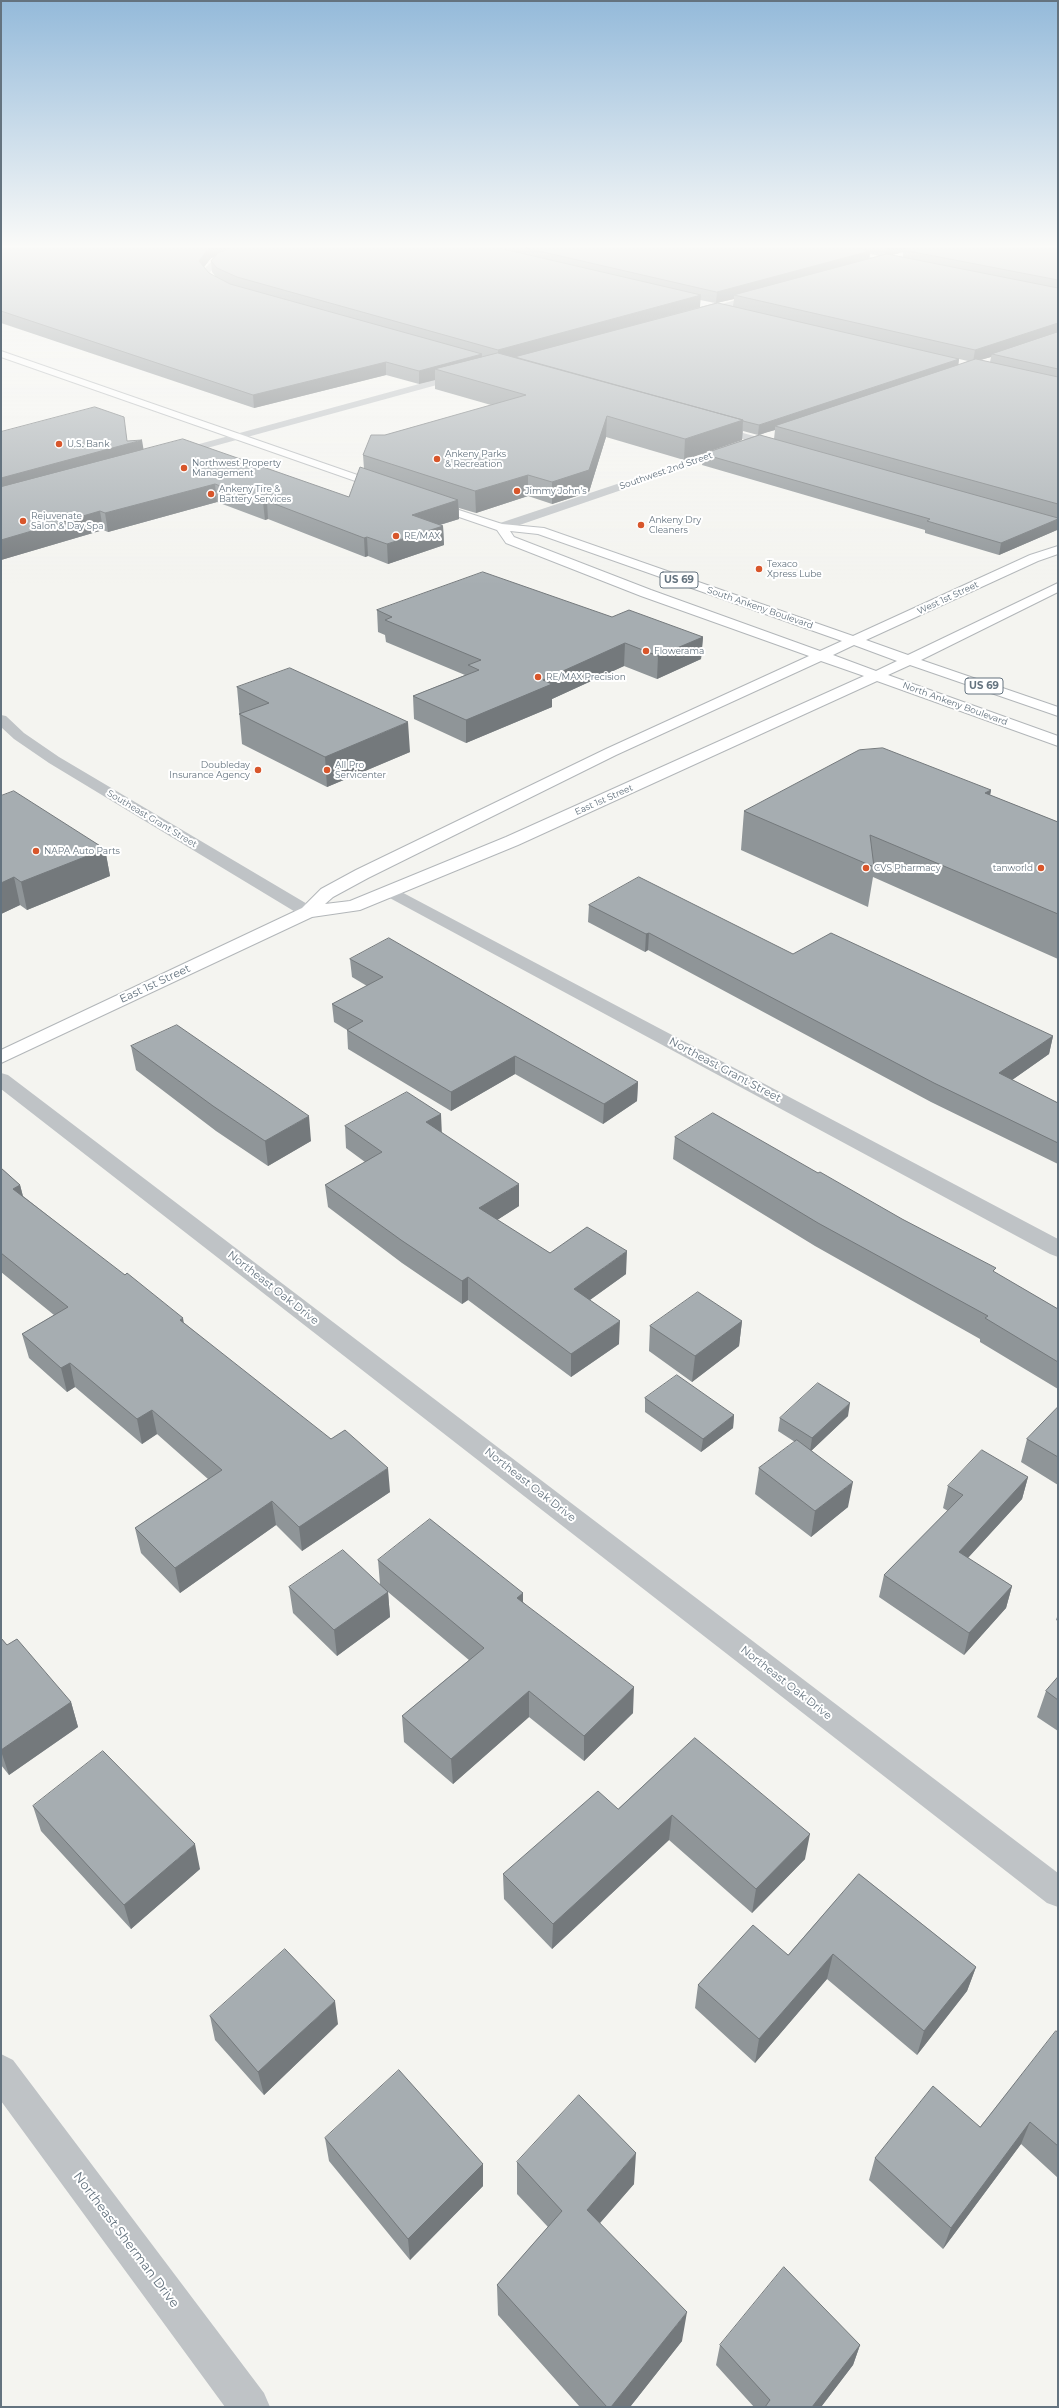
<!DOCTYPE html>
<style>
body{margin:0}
#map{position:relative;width:1059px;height:2408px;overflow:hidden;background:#f4f4f0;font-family:Montserrat,sans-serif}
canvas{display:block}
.frame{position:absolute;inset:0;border:2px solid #64737f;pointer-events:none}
</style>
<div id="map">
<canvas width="1059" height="2408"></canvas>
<div class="frame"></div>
</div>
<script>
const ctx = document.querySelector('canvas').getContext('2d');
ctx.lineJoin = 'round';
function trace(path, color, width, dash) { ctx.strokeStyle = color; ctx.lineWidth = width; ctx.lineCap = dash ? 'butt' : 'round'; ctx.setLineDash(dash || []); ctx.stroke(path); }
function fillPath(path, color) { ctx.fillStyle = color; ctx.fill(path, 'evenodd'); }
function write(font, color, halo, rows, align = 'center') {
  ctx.font = font + ' Montserrat,sans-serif'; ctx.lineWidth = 4; ctx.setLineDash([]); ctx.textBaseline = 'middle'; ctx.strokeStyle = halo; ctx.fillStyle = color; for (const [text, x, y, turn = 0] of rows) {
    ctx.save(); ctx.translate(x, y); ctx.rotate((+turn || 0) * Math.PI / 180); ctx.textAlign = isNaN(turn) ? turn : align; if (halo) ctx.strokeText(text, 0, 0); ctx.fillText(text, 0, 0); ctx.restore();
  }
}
const minor = new Path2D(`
 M245 248H259L224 260 210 272 214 280 230 287V291C217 293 207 282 202 272 213 257 227 252 245 248Z
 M816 248H831L906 265 902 267Z
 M763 292 767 295 766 297 698 315 694 312Z
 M463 372 466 373V377L178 456 174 457 169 454 170 452Z
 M714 425 783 444 784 446 779 449 710 430V426Z
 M731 446 736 449 735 451 505 530H497L495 527 497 524Z
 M1 715 6 716 24 733 59 757 314 908 317 912 314 916H302L49 763 14 739 1 727Z
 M392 887 1058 1239V1257L1050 1254 386 896 383 892 386 888Z
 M1 1073 8 1075 1058 1873V1907L1047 1903 1 1089Z
 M1 2054 13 2060 264 2393 270 2407H225L1 2101Z`);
const major = new Path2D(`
 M1 351 389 486 391 488 389 490H381L1 357Z
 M431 501 502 524 544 528 853 636 1030 555 1058 546V554L1038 561 866 640 908 655 1058 583V592L921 660 1058 707V716L910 665 888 675 1058 736V746L877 681 518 845 360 910 312 917 1 1063V1050L302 908 321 889 356 870 606 749 809 656 641 596 506 543 497 530 427 506 425 504ZM510 531 538 534 842 641 820 651 651 590 514 537ZM854 645 897 661 876 671 833 655ZM821 661 864 676 506 837 350 901 325 904 333 897 368 878 616 755Z`);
const wall = new Path2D(`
 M1 248H1058V525L1057 530 999 555 925 533V530L702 465 703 454 758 435 743 431 742 440 684 460 606 437 589 492 552 504 528 496 476 513 459 508V519L440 525 443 526 444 545 388 564 368 556 365 557 268 519 265 520 217 502 108 532 103 530 1 560V432L127 441 144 450 349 497 364 469 363 455 385 435 491 405 435 389V380L419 384 386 375 254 408 1 323ZM903 252V257L892 255ZM870 254 880 256 869 259ZM214 257 211 261 212 272 216 277 209 273 204 267 211 258ZM734 299 733 306 718 303 721 302ZM700 300 715 303 700 307ZM991 357 990 362 981 360 984 359ZM959 359 968 361 958 365ZM775 430 774 439 760 435 767 432Z
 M377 610 612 617 703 637 701 659 657 679 624 666 552 699V707L466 743 414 719 413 696 465 675 386 642 385 635 378 632Z
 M237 687 410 752 327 787 242 744Z
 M991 790 990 795 1058 822V959L873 877 868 907 741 850 744 811Z
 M1 796 105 849 110 876 27 910 20 905 1 914Z
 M589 905 793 954 1053 1036 1049 1054 1012 1080 1058 1103V1164L931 1102 648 950 645 952 588 922Z
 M350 959 638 1082 637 1101 603 1124 515 1074 451 1111 348 1049 347 1030 334 1022 332 1004 367 986 352 977Z
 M131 1046 311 1141 268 1166 216 1131 136 1070Z
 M441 1114V1132L519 1206 497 1220 550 1253 626 1274 590 1300 619 1344 571 1377 468 1300 462 1304 402 1263 328 1207 325 1185 365 1162 346 1148 345 1126Z
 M675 1137 818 1173 995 1273 1058 1309V1389L980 1342V1339L815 1246 673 1159Z
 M1 1168 20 1185 23 1196 184 1323 390 1492 302 1551 276 1525 180 1593 141 1553 135 1528 208 1479 157 1434 142 1444 75 1387 67 1392 29 1358 22 1334 54 1315 1 1272Z
 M742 1321 739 1346 692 1382 649 1351 650 1326Z
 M645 1398 734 1415 733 1428 701 1452 645 1412Z
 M1058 1407V1485L1021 1462 1027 1439Z
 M848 1416 811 1451 848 1507 811 1537 755 1494 759 1468 795 1442 778 1431 780 1418Z
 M1028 1477 1022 1499 968 1558 1012 1586 1006 1608 964 1655 879 1597 884 1575 948 1511 943 1508 948 1486Z
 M378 1560 523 1593V1602L633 1713 584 1761 529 1717 453 1784 404 1742 402 1716 469 1660 388 1592 390 1617 337 1656 293 1613 289 1587 380 1584Z
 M1058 1614V1621L1056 1620Z
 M1 1638 7 1645 71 1702 78 1727 9 1775 1 1765Z
 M1058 1677V1731L1037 1717 1046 1691Z
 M695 1738 805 1859 752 1913 669 1840 552 1949 504 1899 503 1874 618 1809Z
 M33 1806 200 1869 131 1929 41 1831Z
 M859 1874 976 1967 967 1991 917 2055 827 1979 755 2063 695 2008 698 1985 788 1955Z
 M210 2016 338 2024 264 2095 215 2040Z
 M1058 2032V2178L1021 2144 943 2249 869 2180 875 2158 980 2127Z
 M325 2138 483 2164V2186L410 2260 329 2161Z
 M517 2162 634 2184 600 2223 682 2341 630 2407H580L498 2315 497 2285 548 2227 517 2194Z
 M720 2345H860L853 2365 821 2407H754L716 2365Z`);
const shadedWall = new Path2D(`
 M209 248H242L211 258 200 272 199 261Z
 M886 248H919L903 250V252L885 257Z
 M870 251 869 262 734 295V299L716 303 717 292Z
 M701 295 700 307 498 362V350Z
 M1058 323V335L992 354 991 357 973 362 975 350Z
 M482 354V367L435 369V380L419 384V371Z
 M959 359 958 368 775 426V430L758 435 759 425Z
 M386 362V375L254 408 253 395Z
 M607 416 606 437 589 492 552 504V482Z
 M743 420 742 440 684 460 685 439Z
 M142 440 145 458 1 496V478Z
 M528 475V496L476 513 475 491Z
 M215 484 217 502 108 532 105 513Z
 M458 500 459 519 413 533 412 515Z
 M267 501 268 519 265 520 263 502Z
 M100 511 103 530 1 560V540Z
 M1058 519V525L1057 530 999 555 1001 543Z
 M443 526 444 545 388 564 387 544Z
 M367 537 368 556 365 557 364 538Z
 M703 637 701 659 657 679 658 656Z
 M625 643 624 666 552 699V707L466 743V720L543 680Z
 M408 722 410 752 327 787 325 757Z
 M991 790 984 828 985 793Z
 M105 849 110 876 27 910 21 882Z
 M14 877 20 905 1 914V883Z
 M649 933 648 950 645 952 646 934Z
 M1053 1036 1049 1054 995 1092 999 1073Z
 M515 1056V1074L451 1111V1092Z
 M638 1082 637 1101 603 1124 604 1104Z
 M441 1114 442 1136 426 1122Z
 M309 1116 311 1141 268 1166 265 1141Z
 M519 1184V1206L480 1231 479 1208Z
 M20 1185 26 1209 13 1189Z
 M627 1251 626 1274 573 1312 574 1289Z
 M468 1277V1300L462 1304V1281Z
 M183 1318 187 1342 180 1320Z
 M620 1321 619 1344 571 1377V1354Z
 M742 1321 739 1346 692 1382 695 1356Z
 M70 1363 75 1387 67 1392 61 1368Z
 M850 1403 848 1416 810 1452 812 1438Z
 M152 1410 157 1434 142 1444 137 1419Z
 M734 1415 733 1428 701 1452 703 1439Z
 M388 1468 390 1492 302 1551 299 1527Z
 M1028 1477 1022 1499 953 1574 959 1552Z
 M853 1482 848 1507 811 1537 815 1511Z
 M272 1501 276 1525 180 1593 175 1568Z
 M1012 1586 1006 1608 964 1655 969 1633Z
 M388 1592 390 1617 337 1656 334 1630Z
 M523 1593V1619L517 1598Z
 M634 1687 633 1713 584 1761V1736Z
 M529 1691V1717L453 1784 451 1759Z
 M71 1702 78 1727 9 1775 1 1751V1750Z
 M672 1815 669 1840 552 1949 553 1924Z
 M810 1834 805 1859 752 1913 756 1889Z
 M195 1844 200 1869 131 1929 124 1905Z
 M833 1954 827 1979 755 2063 759 2039Z
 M976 1967 967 1991 917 2055 924 2031Z
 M335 2001 338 2024 264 2095 258 2072Z
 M1030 2122 1021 2144 943 2249 951 2228Z
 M636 2153 634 2184 585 2240 587 2210Z
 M483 2164V2186L410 2260 408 2239Z
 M687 2312 682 2341 630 2407H611Z
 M860 2345 853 2365 821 2407H812Z`);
const building = new Path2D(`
 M1 248H209L199 261 209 273 230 284 482 354 419 371 386 362 253 395 1 311Z
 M231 248H499L701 295 498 350 237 277 217 268 211 261 218 253Z
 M526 248H857L870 251 717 292Z
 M909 248H1058V280L903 250Z
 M887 254 1058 288V323L975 350 734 295Z
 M718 303 959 359 759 425 743 421V420L515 357Z
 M1058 332V369L992 354Z
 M498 353 743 420 685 439 607 416 589 470 552 482 528 475 475 491 363 455 371 435H385L526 395 435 369Z
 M976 359 1058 377V504L775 426Z
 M95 407 124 417 127 441 142 440 1 478V432Z
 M760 435 1058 518V519L1001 543 927 521 930 519 703 454Z
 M183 439 349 497 360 467 458 500 412 515 443 526 387 544 367 537 364 538 267 501 263 502 215 484 105 513 100 511 1 540V487Z
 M483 572 612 617 629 610 703 637 658 656 625 643 543 680 552 684 466 720 413 696 479 670 468 665 481 660 385 620 392 617 377 610Z
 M290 668 408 722 325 757 239 714 269 703 237 687Z
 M883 748 991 790 985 793 1058 822V914L870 835 874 867 744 811 859 750Z
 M14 791 105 849 21 882 14 877 1 883V796Z
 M639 877 793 954 831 933 1053 1036 999 1073 1058 1103V1143L934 1083 649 933 646 934 589 905Z
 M389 938 638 1082 604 1104 515 1056 451 1092 347 1030 363 1021 332 1004 383 977 350 959Z
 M177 1025 309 1116 265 1141 213 1106 131 1046Z
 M407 1092 441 1114 426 1122 519 1184 479 1208 550 1253 587 1227 627 1251 574 1289 620 1321 571 1354 468 1277 462 1281 401 1240 325 1185 382 1152 345 1126Z
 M713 1113 818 1173 820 1172 902 1219 996 1268 993 1271 1058 1309V1362L985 1318 988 1316 818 1223 675 1137Z
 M1 1168 20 1185 13 1189 125 1275 127 1273 183 1318 180 1320 331 1439 345 1430 388 1468 299 1527 272 1501 175 1568 135 1528 222 1470 152 1410 137 1419 70 1363 61 1368 22 1334 68 1307 1 1253Z
 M698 1292 742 1321 695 1356 650 1326Z
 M677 1375 734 1415 703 1439 645 1398Z
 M818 1383 850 1403 812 1438 780 1418Z
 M1058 1407V1457L1027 1439Z
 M797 1440 853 1482 815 1511 759 1468Z
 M982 1450 1028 1477 959 1552 1012 1586 969 1633 884 1575 963 1495 948 1486Z
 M430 1519 523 1593 517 1598 634 1687 584 1736 529 1691 451 1759 402 1716 484 1648 378 1560Z
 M343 1550 388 1592 334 1630 289 1587Z
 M1 1638 7 1645 17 1639 71 1702 1 1750Z
 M1058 1677V1700L1046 1691Z
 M695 1738 810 1834 756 1889 672 1815 553 1924 503 1874 598 1791 618 1809Z
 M103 1751 195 1844 124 1905 33 1806Z
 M859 1874 976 1967 924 2031 833 1954 759 2039 698 1985 753 1925 788 1955Z
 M285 1949 335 2001 258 2072 210 2016Z
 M1056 2031 1058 2032V2146L1030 2122 951 2228 875 2158 933 2086 980 2127Z
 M399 2070 483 2164 408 2239 325 2138Z
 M579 2095 636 2153 587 2210 687 2312 611 2407H607L497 2285 562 2211 517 2162Z
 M784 2267 860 2345 812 2407H765L770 2400 720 2345Z`);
const markers = [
 [59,444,4,"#d8562b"],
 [437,459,4,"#d8562b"],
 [184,468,4,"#d8562b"],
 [517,491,4,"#d8562b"],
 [211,494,4,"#d8562b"],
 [23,521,4,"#d8562b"],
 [641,525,4,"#d8562b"],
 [396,536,4,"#d8562b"],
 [759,569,4,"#d8562b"],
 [646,651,4,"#d8562b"],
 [538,677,4,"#d8562b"],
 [258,770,4,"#d8562b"],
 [327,770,4,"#d8562b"],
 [36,851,4,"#d8562b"],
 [866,868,4,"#d8562b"],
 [1041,868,4,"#d8562b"]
];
const farPoinames = [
 ["U.S. Bank",67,444],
 ["Ankeny Parks",445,454],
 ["& Recreation",445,464],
 ["Northwest Property",192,463],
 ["Management",192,473],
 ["Ankeny Tire &",219,489],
 ["Battery Services",219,499],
 ["Jimmy John's",525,491],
 ["Rejuvenate",31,516],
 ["Salon & Day Spa",31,526],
 ["Ankeny Dry",649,520],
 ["Cleaners",649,530],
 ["RE/MAX",404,536],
 ["Texaco",767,564],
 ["Xpress Lube",767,574],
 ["Flowerama",654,651],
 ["RE/MAX Precision",546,677],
 ["Doubleday",250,765,"right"],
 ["Insurance Agency",250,775,"right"],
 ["All Pro",335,765],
 ["Servicenter",335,775],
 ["NAPA Auto Parts",44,851],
 ["CVS Pharmacy",874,868],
 ["tanworld",1033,868,"right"]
];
const farStreetnames = [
 ["Southwest 2nd Street",666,471,-19],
 ["West 1st Street",948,598,-25],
 ["South Ankeny Boulevard",760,608,19],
 ["North Ankeny Boulevard",955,704,20],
 ["East 1st Street",604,800,-24],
 ["Southeast Grant Street",152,819,31]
];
const shields = [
 [679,580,38],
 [984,686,38]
];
const shieldNames = [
 ["US 69",679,580],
 ["US 69",984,686]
];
const streetNames = [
 ["East 1st Street",155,984,-25],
 ["Northeast Grant Street",725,1070,28],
 ["Northeast Oak Drive",273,1288,38],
 ["Northeast Oak Drive",530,1485,38],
 ["Northeast Oak Drive",786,1683,38]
];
const nearStreetnames = [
 ["Northeast Sherman Drive",126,2240,53]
];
trace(major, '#b2b6b9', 2);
fillPath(minor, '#bfc3c6');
fillPath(major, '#fff');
fillPath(wall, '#8f9598');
fillPath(shadedWall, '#74797c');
fillPath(building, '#a6adb1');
trace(building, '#74797c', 1);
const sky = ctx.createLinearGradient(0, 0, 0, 585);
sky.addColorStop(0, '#94bada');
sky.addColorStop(0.42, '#fafaf8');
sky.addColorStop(1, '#fafaf800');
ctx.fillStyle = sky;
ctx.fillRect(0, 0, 1059, 585);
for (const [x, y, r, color] of markers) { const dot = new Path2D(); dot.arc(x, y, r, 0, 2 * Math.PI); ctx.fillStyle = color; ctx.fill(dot); trace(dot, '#fff', 1.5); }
write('9px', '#64737f', '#fff', farPoinames, 'left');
write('9px', '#64737f', '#fff', farStreetnames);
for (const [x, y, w] of shields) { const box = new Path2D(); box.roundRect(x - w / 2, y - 8, w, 16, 3); ctx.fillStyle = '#fff'; ctx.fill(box); trace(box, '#64737f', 1); }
write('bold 10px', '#64737f', null, shieldNames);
write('11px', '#64737f', '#fff', streetNames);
write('13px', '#64737f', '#fff', nearStreetnames);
</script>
